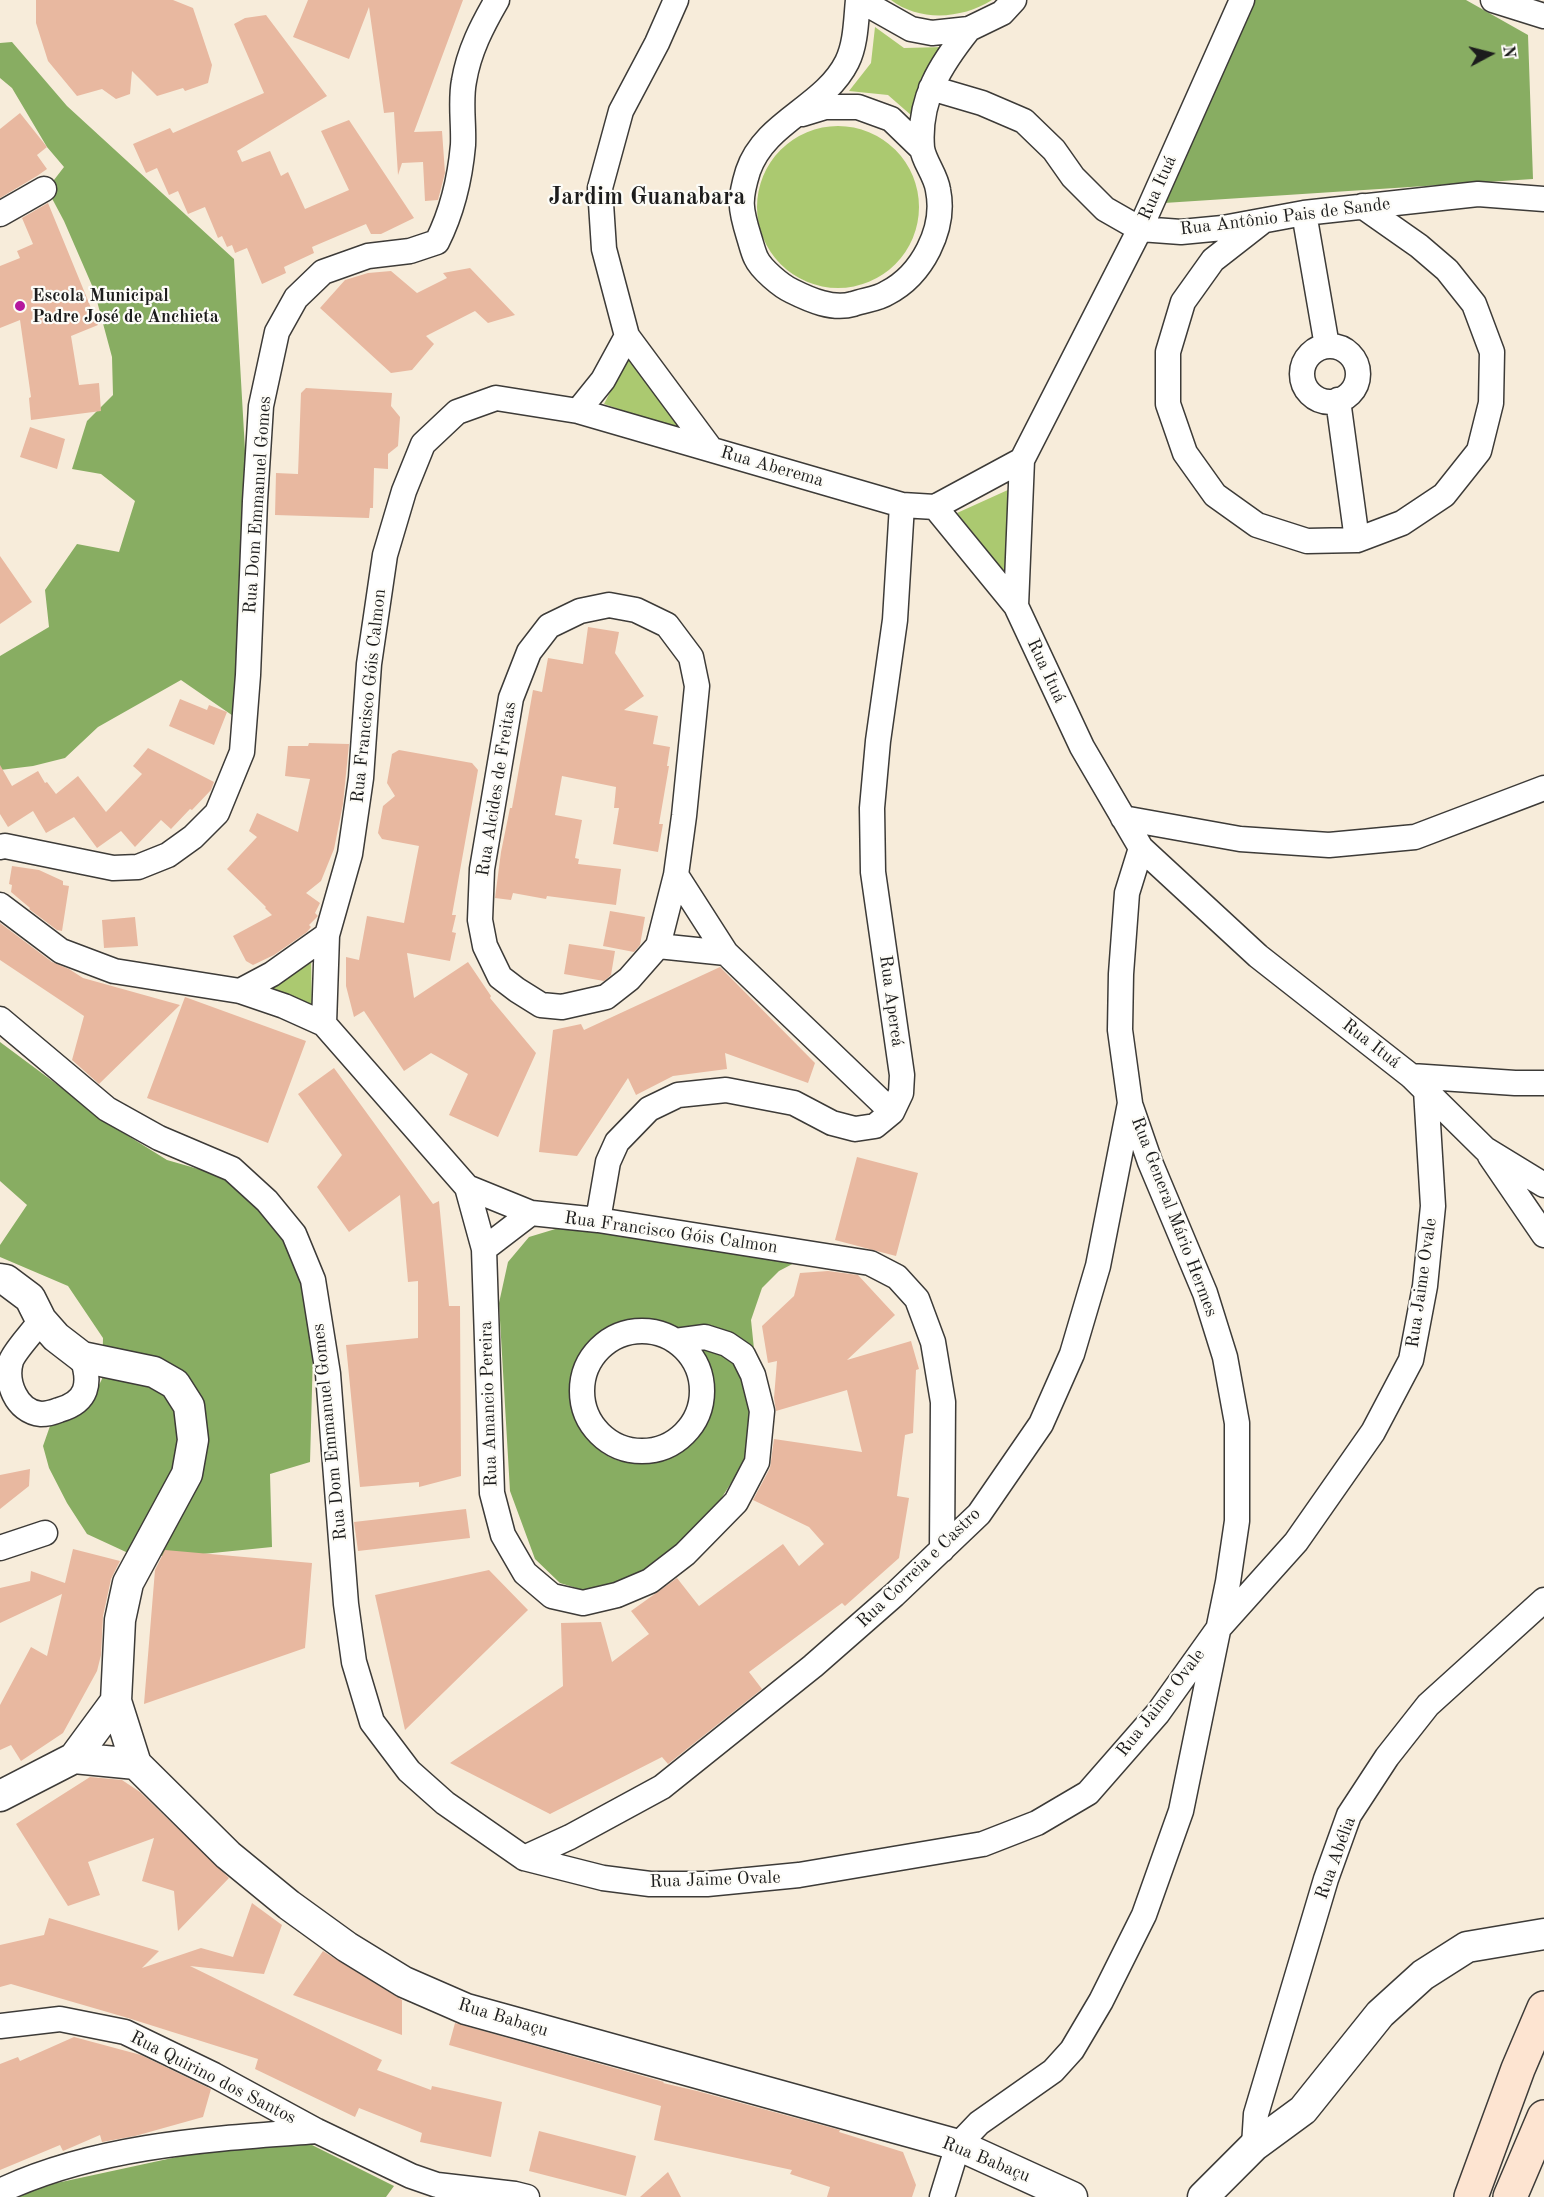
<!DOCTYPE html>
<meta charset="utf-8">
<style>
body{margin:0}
#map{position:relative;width:1544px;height:2197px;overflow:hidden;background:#f7ecda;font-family:"Old Standard TT",serif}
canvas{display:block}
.north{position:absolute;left:1460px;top:24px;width:60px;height:60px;-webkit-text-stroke:4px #fdfcf7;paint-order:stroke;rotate:83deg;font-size:16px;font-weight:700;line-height:24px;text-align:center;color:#1c1c1c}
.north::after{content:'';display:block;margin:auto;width:21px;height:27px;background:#1c1c1c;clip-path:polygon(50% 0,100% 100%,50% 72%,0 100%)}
</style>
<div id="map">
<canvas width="1544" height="2197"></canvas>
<div class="north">N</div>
</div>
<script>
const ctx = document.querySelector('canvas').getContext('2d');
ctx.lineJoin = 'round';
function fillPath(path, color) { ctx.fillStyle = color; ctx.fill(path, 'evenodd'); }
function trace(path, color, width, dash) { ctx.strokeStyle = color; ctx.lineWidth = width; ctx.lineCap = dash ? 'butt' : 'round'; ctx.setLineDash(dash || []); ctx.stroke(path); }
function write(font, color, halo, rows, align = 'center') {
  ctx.font = font + ' "Old Standard TT",serif'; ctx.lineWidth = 4.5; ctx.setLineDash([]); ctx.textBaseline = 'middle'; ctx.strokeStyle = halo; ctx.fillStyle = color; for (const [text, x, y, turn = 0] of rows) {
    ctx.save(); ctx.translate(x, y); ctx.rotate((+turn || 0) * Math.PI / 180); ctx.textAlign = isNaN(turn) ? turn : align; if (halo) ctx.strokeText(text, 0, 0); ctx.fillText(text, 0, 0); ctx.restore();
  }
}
const green = new Path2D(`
 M891 0H992C962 19 920 22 891 0Z
 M875 27 904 48 944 47 912 116 888 95 849 91 871 63Z
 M757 207a81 81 0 1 1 162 0a81 81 0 1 1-162 0Z
 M628 357 683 431 604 404Z
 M1010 489 1011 567 1003 570 957 513Z
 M311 953 312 1011 262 990Z`);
const forest = new Path2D(`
 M1255 0H1466L1528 35 1533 179 1164 203Z
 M12 42 67 106 234 259 247 485 239 720 181 680 98 727 65 758 33 766 0 770V656L49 627 45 590 77 544 119 552 135 501 101 474 72 469 87 421 113 395 112 357 94 290 64 221 47 189 64 167 47 147 12 88 0 78V43Z
 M0 1042 117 1129 167 1160 240 1181 281 1232 304 1292 313 1353 310 1462 270 1474 272 1547 173 1557 126 1552 87 1534 67 1503 49 1468 43 1446 50 1426 90 1403 102 1379 103 1338 68 1286 0 1257V1245L27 1205 0 1181Z
 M562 1227 800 1260 779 1271 762 1288 751 1320 754 1349C747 1344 739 1336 731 1333 719 1327 688 1331 673 1329 655 1326 642 1320 623 1324 595 1330 577 1355 573 1382 572 1387 570 1394 570 1400 576 1431 599 1461 632 1463 681 1466 717 1431 711 1381 709 1371 701 1358 696 1348L719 1352 739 1366 753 1406 745 1461 719 1502 682 1540 642 1572 611 1587 583 1590 560 1583 535 1559 510 1491 499 1303 508 1262 529 1237Z
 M308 2143 394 2186 386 2197H6L15 2192 200 2152Z`);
const building = new Path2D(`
 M36 0H173L193 8 212 65 208 83 185 91 183 88 157 96 132 71 130 94 116 99 102 89 77 96 48 61 36 23Z
 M308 0H463L414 132 442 131 445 173 438 200 425 201 423 162 402 163 398 175 394 112 384 113 369 7 349 59 293 37Z
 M266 15 327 96 237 151 242 162 270 151 281 176 288 172 305 209 349 190 321 131 349 120 414 218 381 234H371L366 224 312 247 314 253 284 267 286 273 262 284 247 248 235 253 232 245 227 247 222 236 218 238 205 207 188 214 178 191 169 195 157 168 146 173 133 144 170 128 173 133 264 93 234 24 245 18Z
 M20 113 47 147 37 155 47 169 37 176 0 198V129Z
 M48 203 98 325 71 336 79 385 99 383 101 411 31 420 29 398 31 397 20 320 0 328V266L20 258 17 251 33 244 22 218Z
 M470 268 515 315 488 323 475 311 426 336 434 344 412 370 391 373 320 308 345 280 368 273 391 271 417 293 447 278 443 273Z
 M306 388 392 393 391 406 400 417 398 446 388 454V469L374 468 373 508H370L369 518 275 515 276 473 298 474 301 393Z
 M30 427 65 439 57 469 20 457Z
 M0 556 32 602 0 624Z
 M588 627 619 632 615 653 644 696 624 710 658 716 653 744 670 747 667 766H669L659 824H663L658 852 613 844 619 808H614L616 787 562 776 555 815 582 820 575 858 579 859 578 864 621 869 616 905 547 896 546 899 513 893 511 900 495 898 501 852 510 808H512L533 690 542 692 548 658 583 664Z
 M180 699 207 710 209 705 227 712 214 745 169 726Z
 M309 743 349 744 343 804 334 849 321 881 306 893 320 903 315 913 318 916 309 925 311 927 307 932 274 955 253 965 246 961 233 936 272 915 265 908 266 907 227 869 257 837 249 831 257 813 298 832 310 779 285 776 288 746H308Z
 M148 748 214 782 211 790 192 810 190 809 171 829 161 820 135 847 121 831 97 848 74 817 46 833 33 811 8 827 0 814V765L12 786 38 771 45 783 47 782 56 794 78 776 106 812 142 774 133 766Z
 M399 750 472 763 478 770 452 915H456L452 932 456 933 450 961 407 953 414 998 468 962 491 996 490 998 536 1053 498 1137 449 1115 468 1074 431 1053 404 1071 364 1011 354 1017 346 986V957L359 960 367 916 404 923 419 846 382 839 378 833 383 806 395 796 387 783 392 754Z
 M12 866 39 870 63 881V885L69 886 62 931 57 930 29 909 30 908 11 892 12 885 9 884Z
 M610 911 645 917 640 945 634 952 603 946Z
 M135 917 138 946 104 948 102 920Z
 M0 923 52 962 69 969 83 978 180 1005 99 1084 72 1060 84 1016 0 960Z
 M569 944 615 951 611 975 604 981 564 974Z
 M720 967 815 1063 808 1083 725 1053 727 1069 673 1076 636 1095 628 1078 577 1156 539 1152 553 1030 581 1024 584 1030Z
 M185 997 306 1041 268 1143 147 1098Z
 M334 1068 433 1204 439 1201 449 1306H460L461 1476 419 1487V1482L360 1487 346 1345 418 1338V1281L408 1282 400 1195 349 1232 317 1187 342 1155 298 1094Z
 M857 1157 918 1173 896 1256 835 1240Z
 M828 1271 858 1275 895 1315 847 1360 911 1341 919 1369 916 1370 913 1433 905 1435 897 1496 909 1498 899 1558 845 1606 842 1603 749 1672 762 1689 668 1764 662 1757 550 1814 450 1763 563 1686 561 1623 601 1622 612 1662 649 1634 631 1611 677 1578 699 1606 783 1544 799 1566 824 1544 809 1527 753 1500 770 1468 774 1439 862 1452 847 1390 776 1411 774 1398 777 1361 768 1363 762 1326 794 1296 800 1273Z
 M30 1469 29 1486 0 1509V1475Z
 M466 1509 470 1538 358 1551 354 1522Z
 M73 1549 120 1561 111 1579 103 1616 101 1655 97 1671 63 1733 21 1761 11 1745 0 1750V1705L31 1647 47 1656 62 1594 0 1623V1588L30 1581 31 1571 65 1583Z
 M165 1550 312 1563 305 1648 144 1704 155 1570Z
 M489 1570 528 1610 405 1730 375 1595Z
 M90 1777 122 1780 140 1792 229 1878 178 1931 174 1891 142 1881 154 1838 88 1862 100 1895 68 1906 16 1824Z
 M252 1903 282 1925 264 1974 190 1966 382 2060 377 2070 431 2090 432 2086 502 2102 491 2157 420 2142 422 2133 359 2108 355 2117 255 2069 258 2059 128 2018 11 1984 0 1987V1945L44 1935 49 1918 159 1951 142 1968 201 1948 233 1957Z
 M323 1951 402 2000V2035L293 1995Z
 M455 2023 664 2082 663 2083 697 2091 840 2130 839 2132 903 2152 916 2185 912 2197H827L830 2187 790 2174 792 2170 654 2140 661 2106 449 2045Z
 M74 2037 141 2055 211 2089 203 2117 135 2136 102 2142 100 2135 63 2151 60 2145 0 2170V2064L18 2057 20 2061Z
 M539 2131 636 2156 626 2196 529 2171Z
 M668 2172 681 2197H640Z`);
const minor = new Path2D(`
 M676 0 657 43 621 111 600 188 604 249 627 336 710 448
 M858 0C856 20 856 44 847 62 824 108 765 121 748 171 739 200 740 208 749 237 751 243 753 252 756 258 761 269 781 286 792 291 810 300 833 310 853 304 864 300 878 299 887 293 922 275 946 229 938 190 936 175 924 162 922 148 918 99 941 64 969 29
 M866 0 872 7 911 29 932 33 969 29 1002 13 1014 0
 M1242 0 1140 229 1022 460 1016 606 1082 747 1141 848 1258 956 1411 1076 1485 1149 1544 1185
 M1493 0 1544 16
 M931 88 982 103 1024 121 1054 150 1073 177 1105 209 1140 229 1181 232 1223 228 1304 213 1478 194 1544 199
 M802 114 825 107H858L891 119 922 149
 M1304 213 1327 346
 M0 214 44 189
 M1263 221 1213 260 1183 302 1168 352V404L1185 453 1215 495 1257 525 1307 541 1357 540 1402 523 1444 495 1479 451 1491 403 1492 352 1474 304 1447 270 1419 246 1362 206
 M1302 374a28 28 0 1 1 56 0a28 28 0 1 1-56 0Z
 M1338 400 1357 540
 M578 411 603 380 627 336
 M935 507 1016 606
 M609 605 636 610 667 625 691 657 697 686 684 816 676 875 658 946 629 979 606 997 562 1007 541 1005 517 990 500 977 485 946 480 920 482 869 511 698 529 652 549 626 580 611Z
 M1123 818 1240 839 1329 845 1415 837 1544 788
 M0 847 5 846 113 868 138 867 168 855 193 837 217 813 242 752 248 675 255 501 261 406 277 332 296 298 323 272 368 256 410 251 437 242C452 212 460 179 463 145 464 124 460 101 464 81 469 51 482 26 497 0
 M676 875 726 953 892 1112
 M0 905 61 951 114 971 240 991 284 1006 324 1024
 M658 946 726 953
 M240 991 272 974 327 935
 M0 1019 107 1109 159 1138 232 1169 267 1201 294 1234 313 1280 328 1374 346 1604 354 1662 372 1722 409 1771 445 1803 524 1858 603 1878 650 1884H707L799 1875 983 1844 1037 1823 1088 1793 1158 1713 1218 1629 1296 1542 1373 1432 1411 1360 1425 1286 1433 1206 1426 1090
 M1411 1076 1515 1083H1544
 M1490 1156 1544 1235
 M467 1187 484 1249
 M531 1213 484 1249 492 1493 503 1535 525 1573 552 1596 583 1603 617 1595 650 1581 685 1554 736 1502 757 1462 762 1411 753 1375 743 1355 727 1344 705 1337 675 1341
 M598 1220 608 1162 617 1142 649 1109 678 1095 726 1090 794 1103 832 1123 855 1129 875 1126 892 1112 901 1093 902 1075 873 872 872 808 878 741 895 620 902 505
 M41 1320C34 1331 15 1350 11 1361 5 1381 16 1412 41 1414 46 1414 54 1412 59 1410 88 1402 91 1383 82 1357
 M582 1391a60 60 0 1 1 120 0a60 60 0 1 1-120 0Z
 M0 1548 45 1533
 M942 1550 943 1402 933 1342 917 1299 897 1277 870 1263 598 1220 531 1213 467 1187 324 1024 327 935 350 854 361 778 369 664 385 555 404 491 423 444 457 412 496 398 578 411 902 505 935 507 1022 460
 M524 1858 570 1837 662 1787 813 1666 894 1595 979 1514 1041 1424 1072 1354 1098 1266 1130 1103 1120 1030 1121 974 1127 893 1141 848
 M0 2026 60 2019 125 2032 214 2075 317 2131 411 2176 437 2185 515 2194 527 2197
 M1254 2146 1256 2114 1326 1879 1349 1815 1387 1757 1428 1705 1544 1600
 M0 2191C98 2145 210 2139 317 2131
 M942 2197 958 2145 979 2123 1053 2071 1072 2050 1101 2001 1144 1915 1181 1811 1228 1582 1237 1521V1423L1225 1357 1205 1293 1150 1162 1131 1107`);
const tertiary = new Path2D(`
 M0 1279 6 1280 30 1298 41 1320 56 1337 82 1357 154 1372 175 1384 189 1406 193 1440 187 1474 128 1583 120 1620 116 1701 136 1764
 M74 1758 116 1701
 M0 1796 74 1758 136 1764 228 1855 289 1905 347 1947 404 1982 466 2009 958 2145 1072 2197
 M1203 2197 1254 2146 1303 2110 1380 2014 1423 1975 1467 1947 1544 1934`);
const secondary = new Path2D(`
 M1471 2197 1518 2069 1544 2008
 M1510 2197 1544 2117`);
const markers = [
 [20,306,6,"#b5179e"]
];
const streetNames = [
 ["Rua Ituá",1158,188,-66],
 ["Rua Antônio Pais de Sande",1285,217,-7],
 ["Rua Aberema",772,467,16],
 ["Rua Dom Emmanuel Gomes",258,505,-86],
 ["Rua Ituá",1046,671,65],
 ["Rua Francisco Góis Calmon",369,696,-84],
 ["Rua Alcides de Freitas",497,789,-81],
 ["Rua Apereá",891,1001,82],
 ["Rua Ituá",1371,1044,38],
 ["Rua General Mário Hermes",1174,1217,69],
 ["Rua Francisco Góis Calmon",671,1233,8],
 ["Rua Jaime Ovale",1422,1283,-82],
 ["Rua Amancio Pereira",489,1404,-92],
 ["Rua Dom Emmanuel Gomes",330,1432,-96],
 ["Rua Correia e Castro",919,1568,-44],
 ["Rua Jaime Ovale",1161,1703,-52],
 ["Rua Abélia",1336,1858,-70],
 ["Rua Jaime Ovale",715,1880,-2],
 ["Rua Babaçu",503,2018,17],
 ["Rua Quirino dos Santos",213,2078,27],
 ["Rua Babaçu",986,2160,22]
];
const poiNames = [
 ["Escola Municipal",32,296],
 ["Padre José de Anchieta",32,317]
];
const districtNames = [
 ["Jardim Guanabara",647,198]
];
fillPath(green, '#abc970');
fillPath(forest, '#88ad62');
fillPath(building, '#e8b8a0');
trace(minor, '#3d3b38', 27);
trace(tertiary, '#3d3b38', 33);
trace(secondary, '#3d3b38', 36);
trace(minor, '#fff', 24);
trace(tertiary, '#fff', 30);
trace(secondary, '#fde4d1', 33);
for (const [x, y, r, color] of markers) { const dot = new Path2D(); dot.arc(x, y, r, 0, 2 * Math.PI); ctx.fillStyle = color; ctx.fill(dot); trace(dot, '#fdfcf7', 2); }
write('18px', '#1c1c1c', '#fdfcf7', streetNames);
write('bold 18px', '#1c1c1c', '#fdfcf7', poiNames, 'left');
write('bold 24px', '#1c1c1c', '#fdfcf7', districtNames);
</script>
